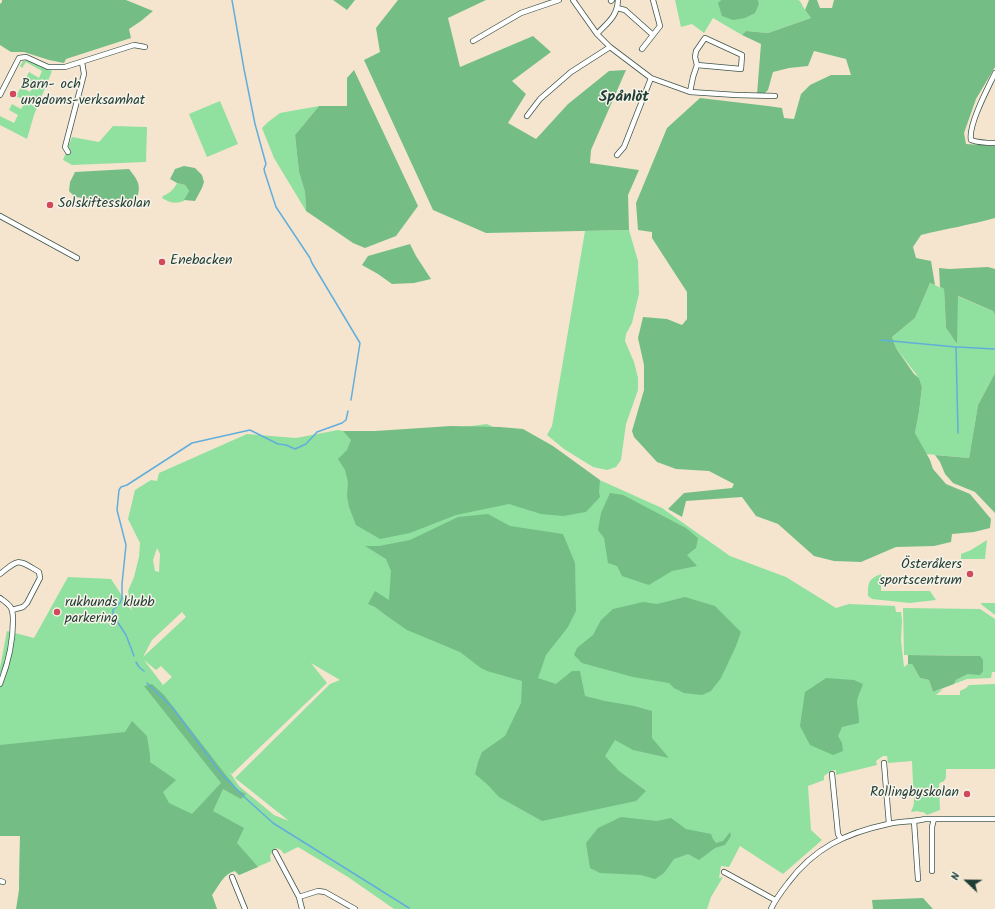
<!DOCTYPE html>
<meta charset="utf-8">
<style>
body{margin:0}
#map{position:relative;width:995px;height:909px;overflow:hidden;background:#f5e5cf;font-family:Kalam,sans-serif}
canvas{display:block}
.north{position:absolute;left:947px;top:861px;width:40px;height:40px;-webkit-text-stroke:3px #f7f3e8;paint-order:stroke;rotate:292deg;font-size:11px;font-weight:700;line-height:16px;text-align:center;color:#1f3d34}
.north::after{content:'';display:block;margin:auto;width:14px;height:18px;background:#1f3d34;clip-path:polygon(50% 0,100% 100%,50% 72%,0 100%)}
</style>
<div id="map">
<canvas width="995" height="909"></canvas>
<div class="north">N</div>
</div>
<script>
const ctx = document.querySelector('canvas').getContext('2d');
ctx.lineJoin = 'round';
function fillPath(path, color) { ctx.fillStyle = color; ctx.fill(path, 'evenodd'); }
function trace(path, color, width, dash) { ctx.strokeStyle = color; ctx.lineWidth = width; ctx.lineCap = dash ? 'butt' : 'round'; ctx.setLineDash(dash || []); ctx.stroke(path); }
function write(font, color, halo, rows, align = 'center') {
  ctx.font = font + ' Kalam,sans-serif'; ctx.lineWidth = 3; ctx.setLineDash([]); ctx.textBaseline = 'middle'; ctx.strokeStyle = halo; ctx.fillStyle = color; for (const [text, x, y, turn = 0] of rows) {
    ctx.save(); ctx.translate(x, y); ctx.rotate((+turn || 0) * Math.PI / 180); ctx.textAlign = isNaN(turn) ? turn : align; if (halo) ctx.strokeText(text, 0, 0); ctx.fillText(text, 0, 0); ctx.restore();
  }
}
const green = new Path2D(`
 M675 0H721L719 3 759 4 758 0H798L800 1 805 10 811 18 768 33 746 31 742 35 713 18 704 33 692 24 681 27Z
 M27 60 52 71 34 115 27 139 0 125V116L14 123 18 115 9 110 12 104 21 109 26 101 16 96 21 87 30 92 34 85 25 80 29 72 39 78 42 71 26 62 22 68 20 66 23 61Z
 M220 101 238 144 207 157 189 114Z
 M319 106 295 135 299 172 305 192 306 211 274 158 262 128 268 122 280 113Z
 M113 126 147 127 146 162 72 165 63 160 72 137 99 142Z
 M177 183 185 185 189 191 184 201C175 204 170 203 162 198L163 196C170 193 174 189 177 183Z
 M629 230 638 261 639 294 632 323 626 334 625 341 634 362 638 378V390L626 424 621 460 616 467 607 470 593 467 564 449 547 435 552 426 585 231Z
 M930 283 944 289 946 328 957 344V296L993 311 995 315V373L978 405 969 458 926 454 915 433 919 412 922 387 919 378 896 348 892 337 915 318Z
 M487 424 584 473 662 508 730 556 786 577 836 608 849 604 895 606 896 612H901L902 621 901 640 904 667 908 664H912L920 678 929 680 933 692 943 689 936 695H960V691L966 688 969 685 995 684V769H946V778L943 782H941L939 784 940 810 927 815 923 812H920L918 811 911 812 914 804 912 761 888 763 887 756H883L876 761 877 765 836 775V770L831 771 824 776V780L808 786 811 830 822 840 783 874 740 846 729 867 721 866 719 878 723 877 711 897 707 909H394L348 877 298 847 284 854 281 850 276 848 273 850 270 856 271 861 239 875 235 871C224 873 218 887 212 895L217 909 19 890 20 836H0V668L7 631 34 638 68 577 111 579 132 611 128 591 134 577 139 557 140 543 128 519 135 490 151 480 157 481 159 473 247 434 296 438 338 430 378 438ZM157 548 160 554 159 572 155 571 153 560ZM182 612 186 617 143 657 152 640ZM144 660 156 670 161 666 172 677 163 685ZM311 663 340 680 330 684 235 778 289 821 274 815 239 786 229 771 232 774 327 683Z
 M987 540 985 559H961V554L971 550Z
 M881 574V591H930L936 600 910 603 872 599 868 596C868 583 868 579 881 574Z
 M981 603H995V615L982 605Z
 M903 608 980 609 995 619V672H992L991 678 967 679 954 684 956 680 968 674 980 656 904 655Z`);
const forest = new Path2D(`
 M2 0H126L153 11 141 21 129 29 131 38 66 59 64 63 49 60 24 52H11L0 45V4L2 2Z
 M333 0H355L347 10Z
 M398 0H486L448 18 460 67 533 36 551 52 512 81 526 94 508 123 536 139 568 104 609 71 626 70 591 150 590 163 639 170 628 195 629 230 486 233 433 210 364 60 380 52 376 28Z
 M721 0H758L759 4 755 13 745 18 733 20 722 16 718 3Z
 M809 0H817L820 8H832L834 0H995V67L976 99 964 133 966 144 995 146V218C970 225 945 229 921 235L913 247 916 258 931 261 935 285 930 283 915 318 892 337 896 348 914 374 919 378 922 387 919 412 915 433 930 460 933 469 946 484 970 494 991 519 990 528 974 532 952 534 951 542 934 546 896 547 861 562 834 561 814 556 778 524 756 516 742 497 686 501 682 517 668 509 684 493 732 488 734 484 709 471 676 469 657 462 634 437 632 431 644 390V365L638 338 643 317 667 319 682 325 687 319V292L672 269 652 238V232L638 230 636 203 667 128 700 98 768 106 782 108 784 118 794 119 801 94 810 85 831 75H851L846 59 814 51 808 66 789 68 773 72 768 90 764 94H757L761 44 742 35 746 31 768 33 811 18 805 10Z
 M354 70 418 206 396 236 365 248 353 243 306 211 305 192 299 172 295 135 319 106H347V78Z
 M184 166 195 168 202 175 204 182 202 188 195 201 184 200 189 191 185 185 177 183 170 179 175 169Z
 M129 169C136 178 141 183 138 195L130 201 121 203 75 197 69 191 70 182 75 172Z
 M410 244 416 256 431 279 414 283 392 284 378 274 362 265 368 256Z
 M988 267 995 269V315L993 311 958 296 957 344 946 328 944 289 940 287 939 268 949 269Z
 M995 373V513L975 492 953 483 945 474 940 462 935 455 969 458 978 405Z
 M451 426 500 427 523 429 553 446 600 480 599 492 600 497 586 512 563 516 541 514 509 504 456 515 410 533 380 539 356 525 349 507 347 496 348 482 345 470 338 459 347 450 351 440 343 431H375Z
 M610 493 623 495 686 528 698 538 696 548 687 555 697 566 672 571 649 585 622 576 617 566 608 563 604 538 598 530 601 513Z
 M488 514 510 526 563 534 575 563 576 611 568 627 546 655 538 678 556 684 572 671H580L585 696 605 701 634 706 652 711V738L669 758 633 750 615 740 605 756 619 771 646 791 636 801 542 821 499 797 488 785 475 774 478 762 482 752 505 736 521 703 522 681 487 671 481 668 460 652 407 630 387 616 375 607 368 604 375 591 389 600 391 571 386 559 365 546H379L410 540 458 517Z
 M685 597 715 606 741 632 736 646 721 678 711 691 702 695 684 693 674 688 669 683 633 677 582 663 574 655 577 648 593 635 601 620 613 609 643 602 657 604Z
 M908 655 980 656 983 660V671L980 675 968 674 956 680 954 684 933 692 929 680 920 678 912 664H908Z
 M826 678 854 680 863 684C861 690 857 697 857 703 858 710 859 716 859 723L842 727 838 736 842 743 843 751 833 755 810 745 800 726 805 692Z
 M152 684 164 695 225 774 238 790 246 794 241 799 223 789 213 811 244 828 237 843 258 867 239 875 235 871C224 873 218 887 212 895L217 909H16L19 890 20 836H0V745L125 732 132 721 147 736 150 755V762L176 780 163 792 169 803 192 814 221 783 144 686Z
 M621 817 657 821 671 818 686 829 711 834 713 839 716 843 723 841 730 832 731 836 725 845 715 848 699 860 688 854 674 859 664 873 655 879 641 875 600 873 590 868 586 843 598 828Z
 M923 898 933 909H873L872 900Z`);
const stream = new Path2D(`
 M232 0 244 69 255 124 266 164 264 169 265 173 276 207 310 258 312 263 360 343 351 400
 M881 340 956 347 958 433
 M957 347 995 349
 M134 656 126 635 113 615V610L120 603 122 598V584L126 545 117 510 119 490 121 487 127 485 192 443 250 430 278 444 286 445 295 449 306 444 317 432 342 423 346 420 348 411
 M136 662 139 667 144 671
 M147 683 173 708 219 771 241 794 273 823 409 908`);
const minor = new Path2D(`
 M573 0 597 34 610 47 651 78 690 92 736 95 775 96
 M611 1 612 0
 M617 8 625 10 653 35
 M597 34C608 22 617 17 618 0
 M473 41 521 13 559 0
 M642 49 660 26 653 0
 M995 73C988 88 968 125 971 140 979 143 987 143 995 143
 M690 92 693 77 697 65 695 57 696 51 705 38 742 55 741 69 697 65
 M0 95 19 58 26 57 48 67H65L134 45 145 47
 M527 116 540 99 571 72 610 47
 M68 152 65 147 84 74 82 62
 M617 155 624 147 651 78
 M0 216 77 258
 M0 574C20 558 17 559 39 572L40 578 27 603 23 607 12 610
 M0 598C4 601 9 604 11 608 13 612 13 616 13 620 13 643 8 664 0 684
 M884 763 889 824
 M832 774 838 834 841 839
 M914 821 918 879
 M275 852 299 897 302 909
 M932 871V827L934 819
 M724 872 775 900
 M232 877 245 909
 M0 881 3 882
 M299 897 318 891 325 892 355 909
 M771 909C775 900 781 892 788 883 814 848 846 833 888 824 900 821 913 822 925 819H995`);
const markers = [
 [13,94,4,"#d1495b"],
 [50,205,4,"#d1495b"],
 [162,262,4,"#d1495b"],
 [970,574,4,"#d1495b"],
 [57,612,4,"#d1495b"],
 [967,794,4,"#d1495b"]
];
const poiNames = [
 ["Barn- och",21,86],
 ["ungdoms-verksamhat",21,102],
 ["Solskiftesskolan",58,205],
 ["Enebacken",170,262],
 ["Österåkers",962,566,"right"],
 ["sportscentrum",962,582,"right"],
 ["rukhunds klubb",65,604],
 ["parkering",65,620],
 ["Rollingbyskolan",959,794,"right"]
];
const neighbourhoodNames = [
 ["Spånlöt",624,98]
];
fillPath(green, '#90e09f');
fillPath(forest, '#74be86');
trace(stream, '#62aedb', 1.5);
trace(minor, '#3f564b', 6);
trace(minor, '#fff', 4.5);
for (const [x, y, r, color] of markers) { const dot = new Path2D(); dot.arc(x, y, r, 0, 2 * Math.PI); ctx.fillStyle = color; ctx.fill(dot); trace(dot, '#f7f3e8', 1.5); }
write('14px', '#1f3d34', '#f7f3e8', poiNames, 'left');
write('bold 15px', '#1f3d34', '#f7f3e8', neighbourhoodNames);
</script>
